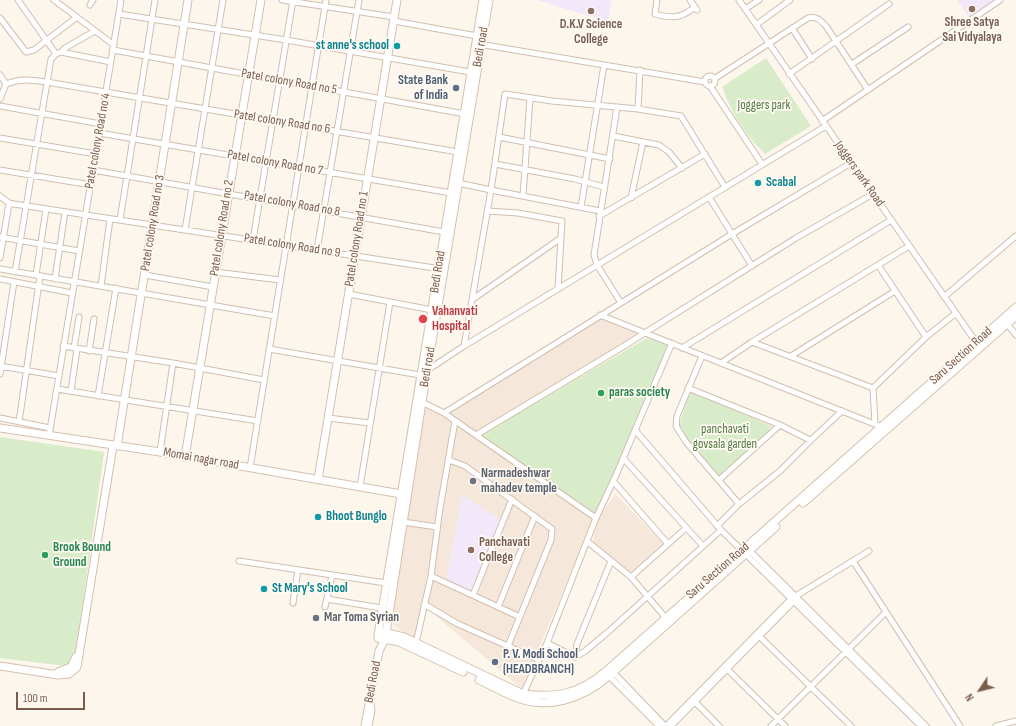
<!DOCTYPE html>
<style>
body{margin:0}
#map{position:relative;width:1016px;height:726px;overflow:hidden;background:#fdf6ec;font-family:"Sofia Sans Condensed",sans-serif}
canvas{display:block}
.north{position:absolute;left:960px;top:670px;width:40px;height:40px;-webkit-text-stroke:3px #fffaf3;paint-order:stroke;rotate:235deg;font-size:11px;font-weight:700;line-height:16px;text-align:center;color:#7a5c4d}
.north::after{content:'';display:block;margin:auto;width:14px;height:18px;background:#7a5c4d;clip-path:polygon(50% 0,100% 100%,50% 72%,0 100%)}
.scale{position:absolute;left:16px;top:692px;width:69px;height:18px;box-sizing:border-box;border:2px solid #7a5c4d;border-top:0;padding-left:5px;font-size:12px;line-height:14px;white-space:nowrap;color:#7a5c4d;-webkit-text-stroke:3px #fffaf3;paint-order:stroke}
</style>
<div id="map">
<canvas width="1016" height="726"></canvas>
<div class="north">N</div>
<div class="scale">100 m</div>
</div>
<script>
const ctx = document.querySelector('canvas').getContext('2d');
ctx.lineJoin = 'round';
function fillPath(path, color) { ctx.fillStyle = color; ctx.fill(path, 'evenodd'); }
function trace(path, color, width, dash) { ctx.strokeStyle = color; ctx.lineWidth = width; ctx.lineCap = dash ? 'butt' : 'round'; ctx.setLineDash(dash || []); ctx.stroke(path); }
function write(font, color, halo, rows, align = 'center') {
  ctx.font = font + ' "Sofia Sans Condensed",sans-serif'; ctx.lineWidth = 3.5; ctx.setLineDash([]); ctx.textBaseline = 'middle'; ctx.strokeStyle = halo; ctx.fillStyle = color; for (const [text, x, y, turn = 0] of rows) {
    ctx.save(); ctx.translate(x, y); ctx.rotate((+turn || 0) * Math.PI / 180); ctx.textAlign = isNaN(turn) ? turn : align; if (halo) ctx.strokeText(text, 0, 0); ctx.fillText(text, 0, 0); ctx.restore();
  }
}
const residential = new Path2D(`
 M601 318 643 334 478 435 446 413Z
 M424 407 453 422 437 526 404 521Z
 M456 423 593 519 522 689 424 606 432 575Z
 M615 494 665 545 632 576 592 544 598 519Z
 M404 524 436 529 415 641 386 619Z`);
const education = new Path2D(`
 M537 0H612L608 22Z
 M957 0H994L969 18Z
 M462 495 501 520 472 595 446 581Z`);
const green = new Path2D(`
 M766 58 811 126 765 154C746 136 731 112 722 87Z
 M647 338 666 344 668 350 622 461 614 486 595 516 479 436Z
 M690 391 771 426C765 450 738 463 720 477L688 440 679 425Z
 M0 437 104 452 74 667 0 658Z`);
const street = new Path2D(`
 M18 0 56 54
 M54 0 114 45
 M282 0 394 17
 M657 0 655 14C673 19 681 18 695 7
 M690 0 697 10
 M739 0 978 345
 M90 5 93 0
 M745 9 759 0
 M119 14 286 40 470 72
 M0 18 26 52 34 50 77 17
 M394 21 477 36
 M756 25 790 0
 M792 28 812 59
 M479 44 705 82
 M113 50 465 114
 M61 52 65 48 95 31
 M852 64 908 27
 M789 74 889 4
 M0 75 6 84 0 99
 M705 81a5 5 0 1 1 10 0a5 5 0 1 1-10 0Z
 M714 79 808 18C817 16 820 20 826 26L868 90
 M6 84C21 78 32 80 47 82L458 152
 M710 86 762 164
 M0 106 101 124
 M617 107 594 255 597 265 621 303
 M638 109 640 70
 M822 121 1000 0
 M99 133 451 193
 M613 136 659 145 669 152 682 168
 M499 137 610 159
 M0 138 96 154
 M495 164 575 179 604 187
 M0 170 91 185
 M93 170 444 232
 M458 183 491 190 505 94 552 101 638 109 681 116 725 187
 M0 196 9 203 14 204 441 269
 M523 196 530 98
 M709 197 752 266
 M631 198 643 142
 M581 207 604 65
 M488 211 518 213 562 221 558 289
 M599 216 705 154
 M120 220 155 0
 M185 230 223 0
 M0 237 79 251
 M253 240 293 0
 M317 250 359 0
 M0 258 9 203
 M878 265 926 337
 M0 269 275 316
 M15 272 51 59 56 54 61 52 111 62
 M215 272 280 280
 M36 275 46 209
 M145 275 213 287
 M0 279 72 293
 M55 279 65 212
 M101 286 110 219
 M349 294 432 310
 M944 297 1016 236
 M473 299 561 238
 M600 315 882 427
 M1007 324 1016 335
 M752 342 873 388 926 337 956 313
 M63 346 173 363 264 380
 M464 346 491 190 600 211
 M74 348 79 317
 M682 348 891 220
 M269 349 420 375 464 346 826 126
 M89 351 94 319
 M702 356 677 416 676 426 686 442 739 504
 M791 356 895 291
 M721 363 752 342 909 246
 M0 366 59 376
 M0 374 14 282
 M688 388 780 425 810 440
 M873 388 875 424
 M57 389 258 421
 M71 391 77 349
 M98 396 116 288
 M420 401 444 413 596 518
 M444 413 732 234 851 163
 M0 418 50 428
 M328 418 370 423
 M19 422 40 276
 M635 430 721 530 921 726
 M476 435 624 346 796 238 873 194
 M49 436 121 0
 M160 452 173 363
 M623 458 703 546
 M449 460 465 466 552 529 551 540 508 646
 M250 468 326 0
 M719 480 780 425
 M613 481 668 544
 M360 487 390 302
 M403 522 437 527
 M717 526 739 504 780 471 812 439 842 411
 M588 542 631 577 665 617
 M747 548 926 726
 M239 561 386 583
 M853 561 960 726
 M431 576 520 617
 M631 577 686 528
 M473 595 512 499
 M327 599 381 608
 M293 603 298 570
 M424 604 456 623 539 660
 M325 607 332 575
 M498 607 535 516
 M757 634 851 726
 M416 643 431 576 440 508 455 421
 M547 643 575 657
 M575 657 584 652 608 632 721 530
 M575 657 577 644 611 561
 M726 668 785 726
 M611 670 665 726
 M607 674 659 726
 M523 694 547 643 596 518 617 473 672 343
 M693 700 719 726
 M369 726 372 710 371 703
 M666 726 791 599 869 551
 M671 726 795 600
 M771 726 886 612
 M996 726 1016 721`);
const secondary = new Path2D(`
 M0 428 160 452 401 494
 M117 446 188 0
 M185 457 261 0
 M318 479 397 0
 M803 503 1016 316
 M379 631 404 637 523 694C557 698 579 694 605 672L1016 307
 M378 635 483 0
 M378 638 399 642 463 672
 M0 666 58 675 69 674 77 667 113 446
 M58 672 71 667 76 657
 M479 680C490 685 501 691 512 696 546 711 583 699 609 676L776 527
 M365 726 379 651 385 639 422 402 489 0`);
const markers = [
 [972,9,4,"#8d6e63"],
 [591,11,4,"#8d6e63"],
 [397,46,4,"#0f9aa8"],
 [456,88,4,"#5c6f8a"],
 [758,183,4,"#0f9aa8"],
 [423,319,5,"#e0444e"],
 [601,393,4,"#2e9e5b"],
 [473,481,4,"#6b7280"],
 [318,517,4,"#0f9aa8"],
 [471,550,4,"#8d6e63"],
 [45,555,4,"#2e9e5b"],
 [264,589,4,"#0f9aa8"],
 [316,618,4,"#6b7280"],
 [495,662,4,"#5c6f8a"]
];
const educationNames = [
 ["Shree Satya",972,23],
 ["Sai Vidyalaya",972,38],
 ["D.K.V Science",591,25],
 ["College",591,40],
 ["Panchavati",479,543,"left"],
 ["College",479,558,"left"]
];
const cultureNames = [
 ["st anne's school",389,46,"right"],
 ["Scabal",766,183],
 ["Bhoot Bunglo",326,517],
 ["St Mary's School",272,589]
];
const streetNames = [
 ["Bedi road",481,47,-80],
 ["Patel colony Road no 5",289,82,10],
 ["Patel colony Road no 6",282,122,9],
 ["Patel colony Road no 4",98,141,-80],
 ["Patel colony Road no 7",275,163,10],
 ["Joggers park Road",859,174,55],
 ["Patel colony Road no 8",292,204,10],
 ["Patel colony Road no 3",153,223,-81],
 ["Patel colony Road no 2",222,228,-81],
 ["Patel colony Road no 1",357,239,-81],
 ["Patel colony Road no 9",292,246,9],
 ["Bedi Road",438,272,-81],
 ["Saru Section Road",961,356,-42],
 ["Bedi road",428,367,-80],
 ["Momai nagar road",201,459,10],
 ["Saru Section Road",718,571,-41],
 ["Bedi Road",373,682,-79]
];
const serviceNames = [
 ["State Bank",448,81],
 ["of India",448,96],
 ["P. V. Modi School",503,655,"left"],
 ["(HEADBRANCH)",503,670,"left"]
];
const parkNames = [
 ["Joggers park",764,106],
 ["panchavati",725,430],
 ["govsala garden",725,445]
];
const healthNames = [
 ["Vahanvati",432,312],
 ["Hospital",432,327]
];
const leisureNames = [
 ["paras society",609,393],
 ["Brook Bound",53,548],
 ["Ground",53,563]
];
const worshipNames = [
 ["Narmadeshwar",481,474],
 ["mahadev temple",481,489],
 ["Mar Toma Syrian",324,618]
];
fillPath(residential, '#f5e8da');
fillPath(education, '#f3e8fa');
fillPath(green, '#d8ecc9');
trace(street, '#d1beb0', 7);
trace(secondary, '#d6c0b0', 9);
trace(street, '#fff', 5);
trace(secondary, '#fff', 7);
for (const [x, y, r, color] of markers) { const dot = new Path2D(); dot.arc(x, y, r, 0, 2 * Math.PI); ctx.fillStyle = color; ctx.fill(dot); trace(dot, '#fffaf3', 1.5); }
write('bold 13px', '#785e54', '#fffaf3', educationNames);
write('bold 13px', '#0d838f', '#fffaf3', cultureNames, 'left');
write('13px', '#7a5c4d', '#fffaf3', streetNames);
write('bold 13px', '#4e5e75', '#fffaf3', serviceNames, 'right');
write('13px', '#537a41', '#fffaf3', parkNames);
write('bold 13px', '#be3a42', '#fffaf3', healthNames, 'left');
write('bold 13px', '#27864d', '#fffaf3', leisureNames, 'left');
write('bold 13px', '#5b616d', '#fffaf3', worshipNames, 'left');
</script>
